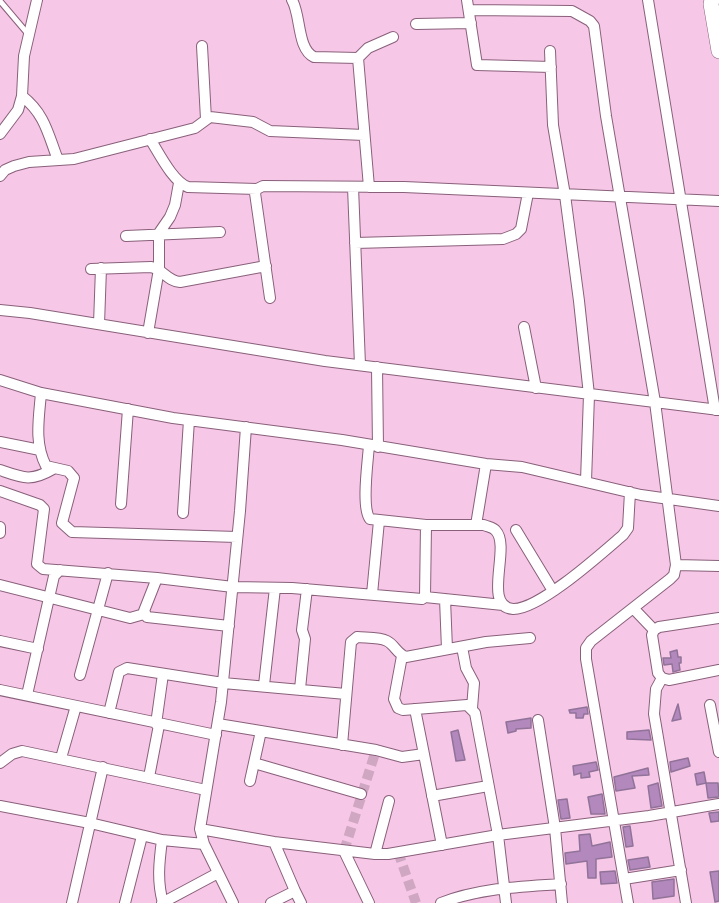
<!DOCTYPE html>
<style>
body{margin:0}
canvas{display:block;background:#f6c7e6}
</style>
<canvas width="719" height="903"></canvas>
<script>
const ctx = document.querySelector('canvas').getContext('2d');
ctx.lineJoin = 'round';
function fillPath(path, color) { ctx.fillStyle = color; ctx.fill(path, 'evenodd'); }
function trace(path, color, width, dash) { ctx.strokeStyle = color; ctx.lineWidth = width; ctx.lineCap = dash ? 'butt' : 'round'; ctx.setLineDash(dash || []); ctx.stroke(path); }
const building = new Path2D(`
 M677 650 678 657H681V663H679L680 670 673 672 672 664 664 665 663 658H671L670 652Z
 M678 704 681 719 672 721Z
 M587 707 588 714H584L583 718H576V713H570L569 710Z
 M531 718V728L516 729V731L508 733 506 722Z
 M458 730 465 760 456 761 451 732Z
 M649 730 651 740 627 739V732Z
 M688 758 690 766 671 772 670 762Z
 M596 762 598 770 589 772 590 777 581 778V773L574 775 573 766Z
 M648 768 649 775 632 776 635 788 616 791 614 777Z
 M704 772 706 783 697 785 695 774Z
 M658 783 662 806 651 808 648 786Z
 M706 783H718L719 797 708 798Z
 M602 794 605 814H591L588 797Z
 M567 799 570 818 561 819 558 800Z
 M719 812V821L711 822 709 813Z
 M630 826 633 846 626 847 623 827Z
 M590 834 592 846 610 842 612 857 596 859V878H588L587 861 566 864 565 853 580 851 579 835Z
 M648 857 650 867 630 870 628 860Z
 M615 871 617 883 601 884 600 872Z
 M719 871V901L715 902 710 872Z
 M674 879V896L653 899 652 882Z`);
const streetTunnel = new Path2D(`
 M344 851 376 750
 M398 852 416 903`);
const lane = new Path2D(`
 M0 1 28 34`);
const street = new Path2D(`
 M292 0C301 15 297 49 314 57L358 58
 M467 0 477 65 551 67
 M648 0 715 410
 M469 10 572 11 590 21 594 26 606 116 655 402 676 565 674 575 670 579 591 641 586 648V659L628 903
 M416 24 471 23
 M202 46 206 119
 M550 51 553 125 565 195 579 301 589 395 586 481
 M22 96C45 114 48 134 58 160
 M0 134 18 110 22 96 24 56 37 0
 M150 139C159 153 173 182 188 187L257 189
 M0 176 5 170 14 166 29 162 74 159 195 128 210 117 253 122 270 131 364 135
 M353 187 360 365
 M369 187 358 58 368 48 393 37
 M126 236 220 232
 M355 243 503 239 516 234 521 229 528 193
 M91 269 151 267C163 269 167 281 180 282L266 266
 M270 298 255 193 257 189 263 186 404 187 719 201
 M0 310 30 313 325 361 719 410
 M99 324 101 268
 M524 327 536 388
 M148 333 159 269V233L170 217 175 205 179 183
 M377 367 378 447
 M0 380 41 393 173 418 342 440 486 464 522 467 641 495 719 506
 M41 393C39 418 34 443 46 466L68 471 74 478 62 523 72 532 237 537
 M0 442 40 450
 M369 445C368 461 361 508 370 519L426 525H484C488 527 493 527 496 531 511 547 482 607 513 609 539 610 602 553 623 535L628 528 630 492
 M0 470C23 478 31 482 53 469
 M0 491 40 505 44 509 37 564 43 569 157 578 233 587 292 588 422 599 425 597 426 525
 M121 504 128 409
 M183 513 189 420
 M476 525 486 464
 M0 527V533
 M516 530 553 591
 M676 565 719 566
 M157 578 144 611 147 617 229 626
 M0 585 130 618 144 614
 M372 594 379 521
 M425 597 503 605
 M445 599 447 649
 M633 608 654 630
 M719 618 659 627 654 630 652 635 658 673 662 678 669 680 719 670
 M0 641 38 649
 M462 647 466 668 474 683 472 708
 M402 656 394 699 398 708 403 710 467 705 475 713 498 835 506 903
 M80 675 108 573
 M662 678 656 689 654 714 686 903
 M264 685 275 588
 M300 689 305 639 302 630 307 589
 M0 690 216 735
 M27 695 54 576 60 570
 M710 705 719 752
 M415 709 442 845
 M109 713 119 672 127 668 223 683 346 694
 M538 720 555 828 562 903
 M156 724 163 674
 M218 724 376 750 402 757 424 754
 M342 745 351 642 357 637C366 638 379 637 387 641 395 645 397 654 406 657L486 642 530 638
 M61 758 76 706
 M0 763 12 754 22 751 206 790
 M254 763 361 794
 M149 777 159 725
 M250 781 261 731
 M432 796 488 786
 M0 806 90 823 162 840 204 844
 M200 829 274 842 375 854H388L498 835 649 816 719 804
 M162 840C159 863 157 881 163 903
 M274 842 295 891
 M344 851 369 903
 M375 854 389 801
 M624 879 681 870
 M72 903 103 767
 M125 903 142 836
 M162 903 218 873
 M233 903 204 844 200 829 221 702 240 511 246 427
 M271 903 295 891 301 903
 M441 903C479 888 520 887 561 884`);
const secondary = new Path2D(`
 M712 0 711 4 719 51`);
fillPath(building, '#b288bd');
trace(building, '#917399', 1.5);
trace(streetTunnel, '#d0a7c2', 10, [10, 5]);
trace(lane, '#89607b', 7);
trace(street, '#89607b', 12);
trace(secondary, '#89607b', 16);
trace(lane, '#fff', 5);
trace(street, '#fff', 10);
trace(secondary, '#fff', 15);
</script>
